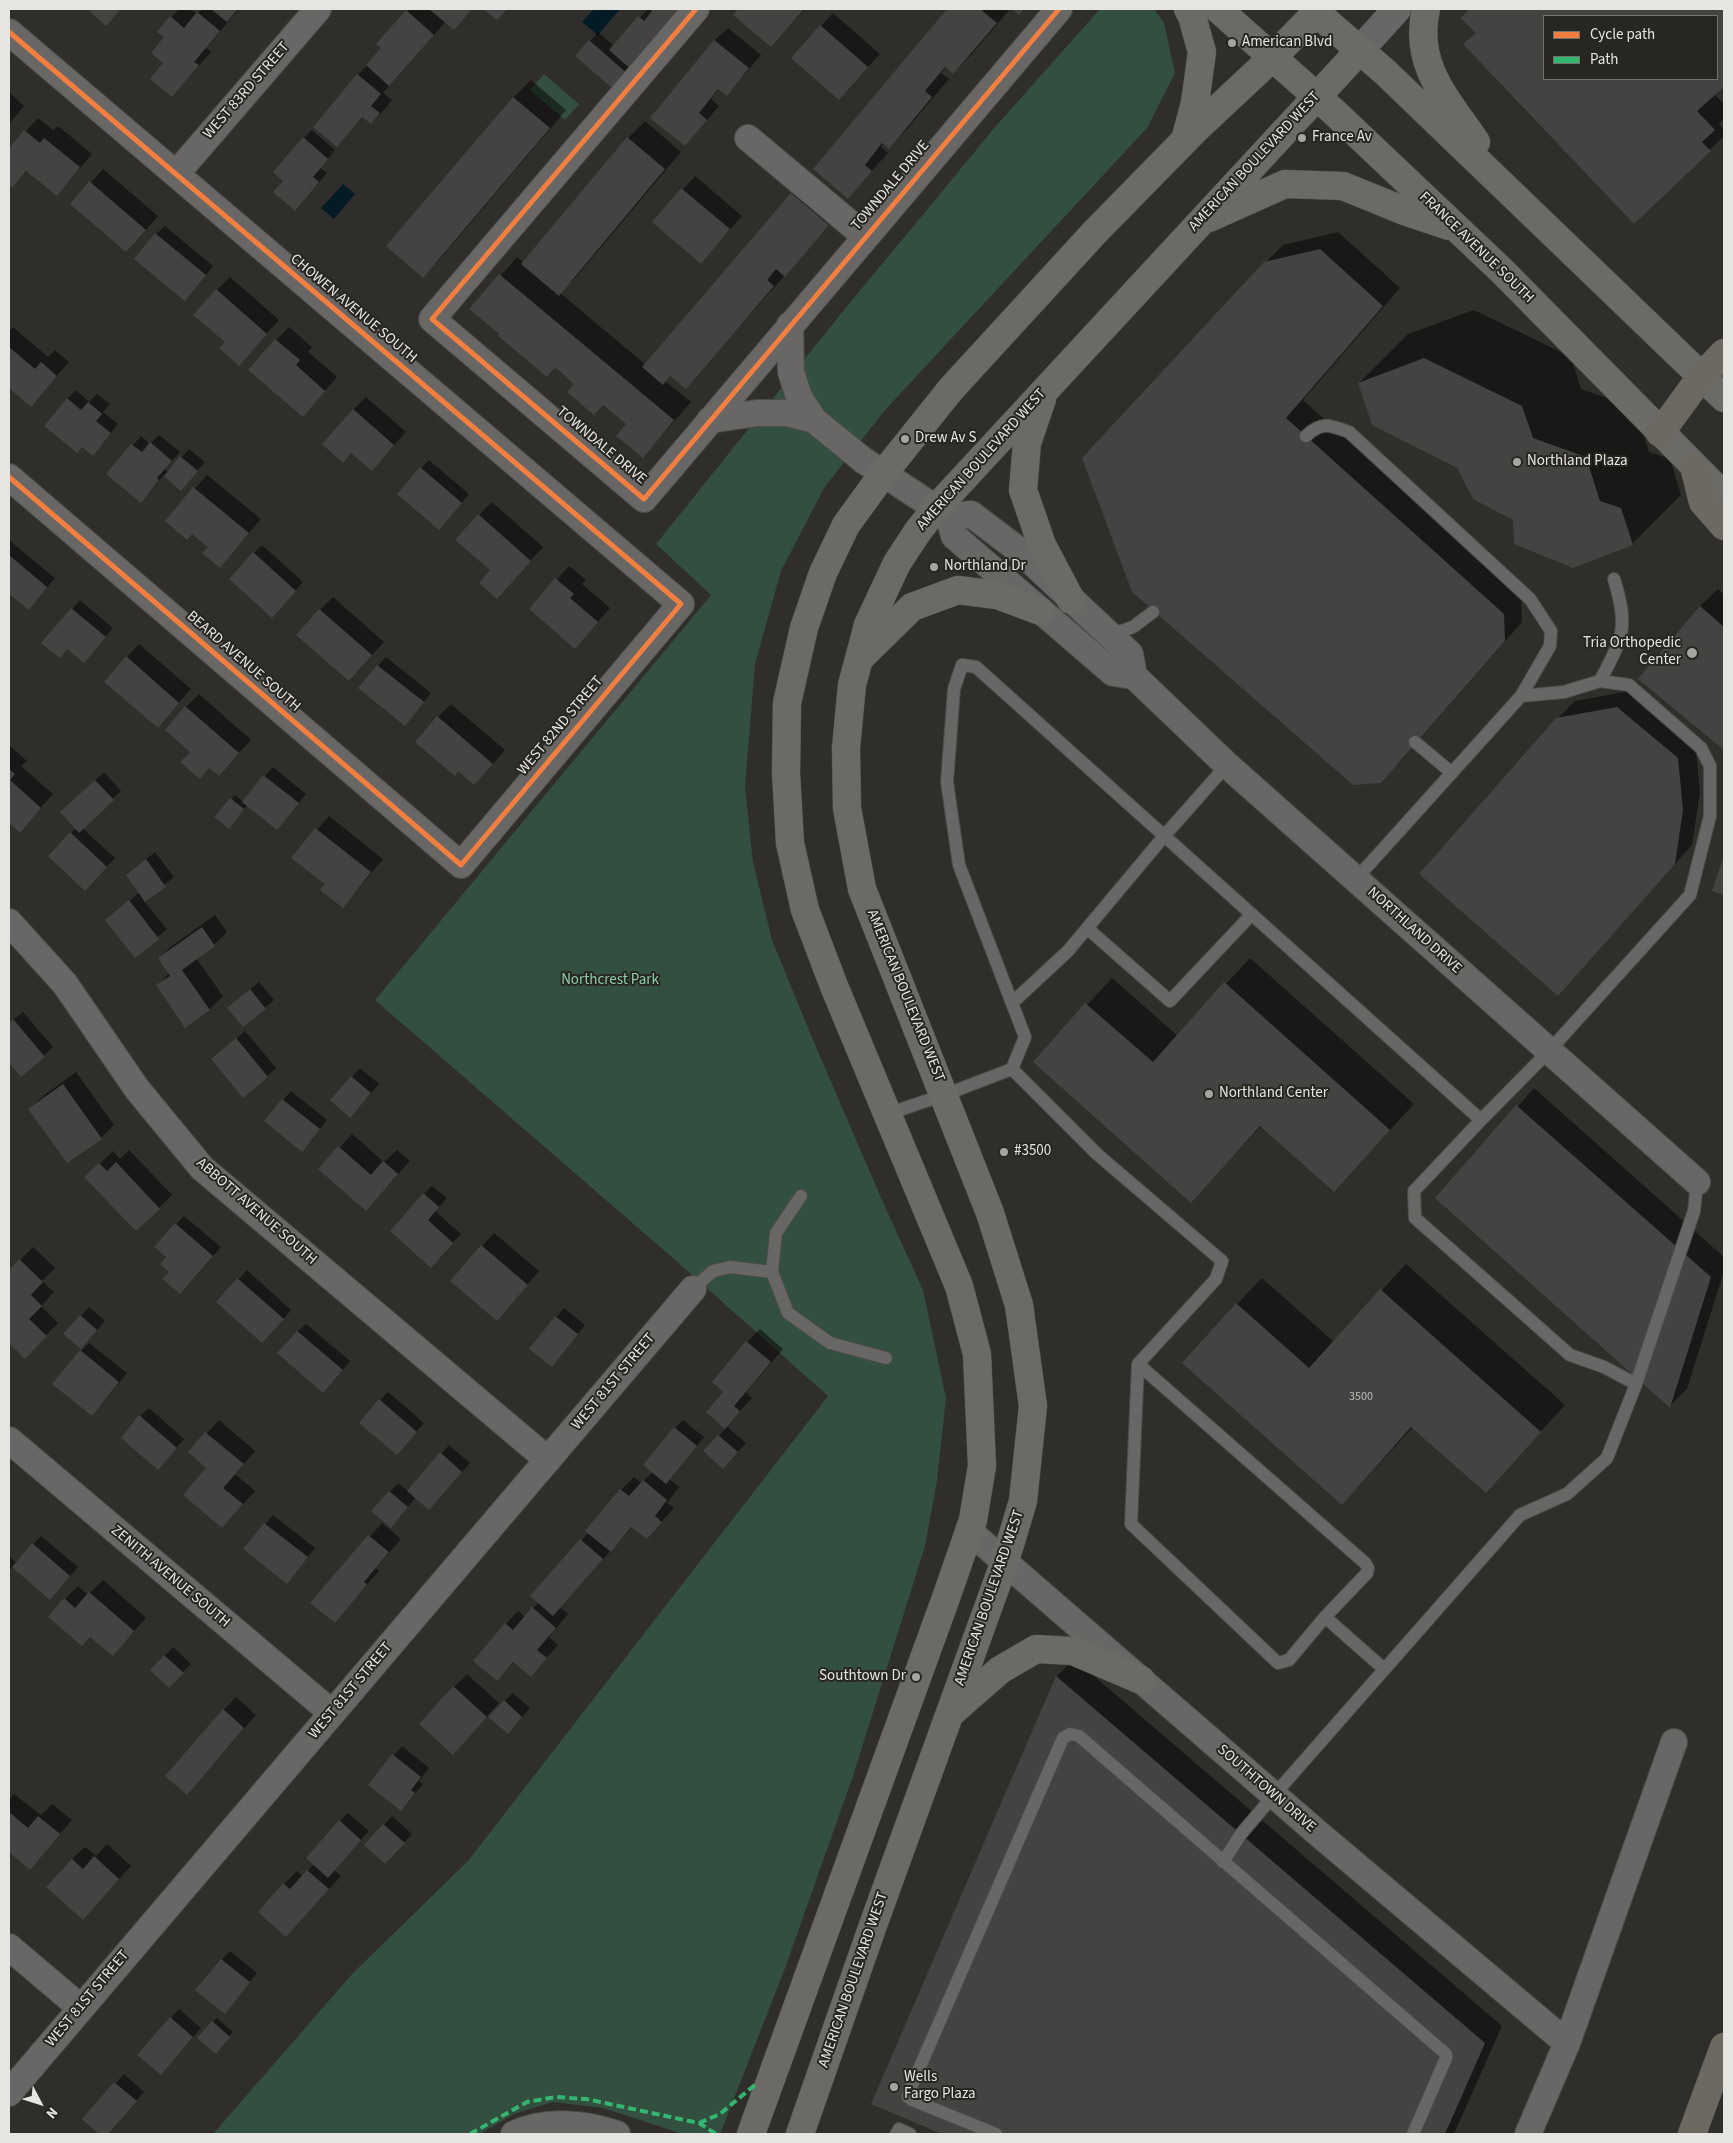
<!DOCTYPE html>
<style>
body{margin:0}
#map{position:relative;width:1733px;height:2143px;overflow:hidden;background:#302e2b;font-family:"Source Sans 3",sans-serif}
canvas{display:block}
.frame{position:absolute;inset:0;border:10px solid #e6e5e1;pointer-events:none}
.legend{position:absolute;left:1543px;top:15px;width:175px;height:65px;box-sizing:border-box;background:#282620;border:1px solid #74726d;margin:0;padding:6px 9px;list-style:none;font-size:15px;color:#e6e5e1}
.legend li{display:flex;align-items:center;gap:10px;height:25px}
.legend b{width:25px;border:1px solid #74726d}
.north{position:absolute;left:15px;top:2078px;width:50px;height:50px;-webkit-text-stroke:4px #282620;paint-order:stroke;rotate:130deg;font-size:14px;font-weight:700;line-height:20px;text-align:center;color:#e6e5e1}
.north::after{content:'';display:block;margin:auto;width:18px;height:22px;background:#e6e5e1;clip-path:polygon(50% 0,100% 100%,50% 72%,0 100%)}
</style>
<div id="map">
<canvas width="1733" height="2143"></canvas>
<div class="frame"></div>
<ul class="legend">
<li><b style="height:6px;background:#f27e40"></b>Cycle path</li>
<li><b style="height:6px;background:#33b770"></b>Path</li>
</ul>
<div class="north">N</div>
</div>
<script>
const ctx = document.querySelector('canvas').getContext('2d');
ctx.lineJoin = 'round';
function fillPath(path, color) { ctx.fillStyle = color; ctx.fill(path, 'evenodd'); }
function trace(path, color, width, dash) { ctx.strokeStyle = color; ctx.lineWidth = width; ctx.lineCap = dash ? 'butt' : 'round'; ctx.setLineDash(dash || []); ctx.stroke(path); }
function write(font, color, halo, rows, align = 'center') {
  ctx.font = font + ' "Source Sans 3",sans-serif'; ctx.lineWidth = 4; ctx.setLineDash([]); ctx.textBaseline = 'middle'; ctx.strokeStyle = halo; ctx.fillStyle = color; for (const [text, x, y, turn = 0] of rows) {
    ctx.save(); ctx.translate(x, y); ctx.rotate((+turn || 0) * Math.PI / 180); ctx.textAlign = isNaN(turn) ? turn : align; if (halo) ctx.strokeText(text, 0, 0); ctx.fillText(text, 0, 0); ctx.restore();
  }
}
const green = new Path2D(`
 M1100 9H1154L1164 23 1175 73 1147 128 885 410 824 488 781 571 755 664 745 787 753 862 772 940 813 1040 882 1200 923 1290 946 1398 937 1480 925 1546 853 1776 784 1971 720 2134H683L603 2108 553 2102 514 2114 480 2134H213L353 1973 468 1861 828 1396 674 1259 375 1000 711 595 656 544 844 310 996 126Z
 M544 74 579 104 565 120 530 90Z`);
const water = new Path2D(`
 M594 9H620L598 35 582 22Z
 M343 184 355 194 334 219 321 208Z`);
const shadow = new Path2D(`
 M179 9H190L197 14 202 9H239L206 48 211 52 172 96 164 62 166 37 159 31Z
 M409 9H472L454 28 446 21 383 93 392 100 384 110 371 123 363 116 337 145 358 75 383 48 378 44Z
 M648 9H687L625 82 577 56 598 32 614 46Z
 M740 9H805L771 46 735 15Z
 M948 9H1010L971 55 953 73 946 67 941 73 949 79 906 130 889 147 884 143 881 147 888 153 848 197 814 168Z
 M1471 9H1724V85L1715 94 1724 105V119L1719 124 1724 130V136L1634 222 1464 44 1477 32 1462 18ZM1544 16H1717V79H1544Z
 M833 13 880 54 839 98 821 26Z
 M728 28 761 55 727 95 719 89 711 99 719 106 685 145 652 118 715 40Z
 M531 80 566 110 440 259 423 276 388 246 514 97Z
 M9 92 24 106 9 124Z
 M38 118 53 130 58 126 92 154 57 194 28 170 12 186 9 184V150Z
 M645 121 681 152 576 277 560 293 646 365 792 194 810 177 845 207 686 387 671 375 665 381 691 402 643 456 627 424 555 366 501 334 471 309 517 257 524 263 628 138Z
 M312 130 335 150 320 168 327 173 303 201 285 180 304 138Z
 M103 169 158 216 139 238 72 204Z
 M695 176 742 216 701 262 653 222Z
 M165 226 213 266 193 291 156 234Z
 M1338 232 1400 288 1303 400 1521 596 1522 622 1398 764 1133 592 1265 263 1283 245Z
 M230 277 279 320 239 364 226 342 217 290Z
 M1474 310 1571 357 1581 389 1635 408 1649 452 1670 459 1681 495 1632 544 1458 467 1359 383 1408 334Z
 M13 327 48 357 55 350 69 362 31 405 9 386V332Z
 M289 327 312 347 308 352 337 377 315 402 276 340Z
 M76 390 89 402 97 394 110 404 103 412 118 424 101 446 67 399Z
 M366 397 406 432 372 469 353 410Z
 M159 435 180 452 165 469 168 472 189 449 205 462 181 489 164 475 149 493 108 474 141 436 150 444Z
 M429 460 469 494 447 520 421 468Z
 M207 475 261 519 220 567 209 546 193 533 166 521Z
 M492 502 543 547 510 584 492 570 479 515Z
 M9 540 55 578 29 608 9 592Z
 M262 545 303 582 280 607 254 553Z
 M569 566 586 580 582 584 610 608 587 634 530 609Z
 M1718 589 1724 595V749L1640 679 1700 606Z
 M333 597 384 642 349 680 320 610Z
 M80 600 113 628 92 653 43 642Z
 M139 644 191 689 157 727 127 657Z
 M386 657 431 693 405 724 378 666Z
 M1635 690 1695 741 1700 792 1692 845 1558 994 1557 719 1575 701Z
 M199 694 251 740 218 775 191 751 186 707Z
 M451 704 505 750 487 771 438 717Z
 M9 745 27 761 21 766 53 794 20 831 9 822Z
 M273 767 306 794 285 820 247 805 232 823 216 817 235 795 243 802Z
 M104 772 121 791 82 828 115 858 93 881 71 833 76 828 70 804Z
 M329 816 383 859 343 907 327 884 293 858Z
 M155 852 174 877 144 901 167 929 135 956 106 920 140 892 127 875Z
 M215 915 227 932 214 945 196 958 223 996 210 1009 186 1026 157 986 169 973 159 958 172 946Z
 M1250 958 1414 1104 1334 1191 1261 1126 1191 1201 1034 1062 1112 978 1178 1036Z
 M259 982 274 1000 243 1026 237 1000Z
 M23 1012 53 1047 21 1075 9 1061V1023Z
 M245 1031 276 1068 267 1076 221 1051Z
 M360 1068 379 1084 358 1108 332 1100Z
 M76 1072 114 1125 101 1138 30 1109 43 1096Z
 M1534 1088 1724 1257V1271L1687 1389 1670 1406 1437 1197Z
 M291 1091 327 1120 310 1142 265 1121Z
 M352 1134 384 1162 397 1150 410 1161 366 1210 320 1169Z
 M129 1150 172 1195 137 1230 86 1177 113 1151 120 1159Z
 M432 1186 447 1198 435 1211 461 1234 431 1266 424 1194Z
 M184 1216 221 1247 189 1284 168 1257 176 1224Z
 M494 1233 539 1271 510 1306 482 1246Z
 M33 1247 55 1268 42 1281 54 1292 41 1306 58 1323 25 1357 9 1341V1272Z
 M1406 1264 1565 1405 1486 1491 1413 1427 1342 1504 1237 1304 1262 1278 1334 1342Z
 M247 1270 291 1310 271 1333 218 1302Z
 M89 1307 105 1321 89 1339 65 1334Z
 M564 1308 585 1325 552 1366 530 1349Z
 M306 1324 350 1361 332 1383 297 1332Z
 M760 1329 783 1349 746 1392 752 1398 726 1426 746 1443 723 1468 705 1451 726 1428 708 1412 725 1392 747 1342Z
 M89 1343 127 1373 100 1406 81 1351Z
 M388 1392 424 1423 405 1445 380 1400Z
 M149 1408 184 1439 166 1460 140 1416Z
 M219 1420 255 1451 235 1474 255 1491 222 1527 208 1468 190 1452Z
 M683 1420 704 1437 669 1479 679 1487 667 1503 674 1508 647 1538 633 1526 560 1607 568 1614 549 1637 558 1645 531 1675 515 1661 497 1679 506 1624 518 1611 525 1617 539 1602 532 1596 589 1532 587 1530 621 1490 634 1477 641 1483 653 1472 675 1428Z
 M449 1445 470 1463 437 1500 416 1497 399 1518 373 1511 398 1483 408 1491Z
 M273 1515 315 1548 287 1582 245 1549Z
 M382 1523 401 1539 376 1568 379 1571 334 1621 312 1602Z
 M41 1536 78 1567 50 1598 13 1566 9 1571V1556L16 1563Z
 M103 1580 146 1618 113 1654 65 1599 78 1586 88 1595Z
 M173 1647 191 1664 177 1678 151 1670Z
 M1074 1659 1502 2026 1454 2134H946L872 2103 1057 1676Z
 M467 1674 499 1703 466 1740 454 1687Z
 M513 1693 530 1708 516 1724 504 1701Z
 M236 1697 256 1715 187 1793 224 1710Z
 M402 1746 429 1768 419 1781 423 1784 401 1810 369 1785Z
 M14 1794 41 1815 52 1804 72 1820 30 1868 9 1851V1799Z
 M348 1813 369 1831 334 1870 341 1876 286 1936 284 1884 297 1871 303 1876 314 1864 340 1821Z
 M392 1816 412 1834 394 1854 366 1845Z
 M107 1844 131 1866 83 1918 72 1859 85 1847 96 1856Z
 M230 1951 257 1973 225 2012 222 1959Z
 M179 2009 201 2028 169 2065 171 2018Z
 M217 2018 233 2032 219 2048 199 2038Z
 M124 2074 144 2092 107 2134H101L84 2119Z`);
const building = new Path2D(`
 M92 9H121L106 26 90 12Z
 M211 9H238L227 22Z
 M429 9H472L454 30Z
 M483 9H507L497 20Z
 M649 9H687L633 71 609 50 638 16 644 21 652 11Z
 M738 9H804L771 47 733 15Z
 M947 9H980L997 23 953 74 945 67 925 91 932 97 889 149 882 143 865 165 872 171 848 199 813 169Z
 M1012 9H1024L1019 15Z
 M1470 9H1724V87L1697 111 1715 130 1702 142 1711 151 1634 224 1463 44 1476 33 1460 18ZM1544 16H1717V79H1544Z
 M406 10 434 35 389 86 366 65 381 48 376 44Z
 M197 12 220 31 194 62 199 65 172 97 150 79 163 63 151 53 164 37 157 32 170 16 184 28Z
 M820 25 868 67 839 100 791 58Z
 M589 40 630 76 617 92 575 56Z
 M714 40 749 68 727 96 718 89 699 113 707 120 685 146 650 118Z
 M357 74 381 94 371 106 380 113 371 124 362 117 337 147 313 127Z
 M513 97 550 128 423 278 386 246Z
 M24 130 40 143 44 138 80 167 57 196 26 171 12 188 9 185V148Z
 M303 137 328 159 313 177 319 182 295 211 273 192 283 181 273 172Z
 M627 137 665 169 559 296 521 264Z
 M89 181 146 230 126 252 70 204Z
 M681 188 730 229 701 264 652 222Z
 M791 193 829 225 785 277 776 269 767 280 774 286 686 389 670 376 663 385 642 367Z
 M155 233 206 275 185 301 134 259Z
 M1320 249 1383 306 1286 418 1504 614 1505 641 1381 783 1353 785 1132 592 1082 458 1264 262Z
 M499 274 674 420 643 458 616 436 626 424 603 405 594 415 567 392 574 384 555 367 547 377 498 336 499 334 469 309Z
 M216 289 267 334 239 366 219 348 225 342 193 315Z
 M275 339 300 360 296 365 325 391 303 417 248 370Z
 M9 347 35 369 41 362 57 376 31 407 9 388Z
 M1424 358 1522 406 1533 438 1586 457 1600 501 1621 508 1633 545 1573 568 1514 544 1513 520 1473 499 1457 468 1372 425 1358 383Z
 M67 398 81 410 88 402 102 414 96 421 111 433 93 456 82 447 77 453 44 426Z
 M353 409 394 445 372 471 351 453 343 463 322 444Z
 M150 442 172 461 157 478 159 480 141 503 106 474 131 444 142 452Z
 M180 456 198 471 181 491 164 476Z
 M420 467 462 503 439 530 397 494Z
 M193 487 249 533 220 568 202 553 208 547 192 534 187 540 165 521Z
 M478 514 531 561 497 599 479 583 490 570 455 540Z
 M253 552 296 591 272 618 229 579Z
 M9 555 47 587 29 610 9 594Z
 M555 578 574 594 570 598 598 622 575 649 529 609Z
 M1700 606 1724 627V750L1638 679Z
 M71 608 106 637 84 663 67 649 60 658 41 643Z
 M319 609 372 655 349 681 296 635Z
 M126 656 179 703 158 728 104 682Z
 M377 665 424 702 405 726 358 688Z
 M185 706 239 753 219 776 209 768 200 779 180 762 190 752 165 730Z
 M1617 707 1678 758 1683 810 1675 864 1558 996 1419 874 1556 718Z
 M437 716 493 764 474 785 458 771 455 776 415 742Z
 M9 769 15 774 10 780 41 808 20 833 9 823Z
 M263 775 299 803 277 830 242 802Z
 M95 780 114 800 79 833 60 812Z
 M230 798 244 809 229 829 214 817Z
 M315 828 371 872 343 908 320 890 325 884 291 858Z
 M70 832 107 867 85 891 48 856Z
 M1724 856V895L1712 891Z
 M146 859 166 887 145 902 126 875Z
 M129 900 159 939 135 958 105 920Z
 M202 927 215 946 182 970 210 1010 185 1028 156 985 170 976 158 958Z
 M1224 982 1390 1130 1334 1192 1260 1126 1191 1203 1033 1062 1085 1003 1153 1062Z
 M250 989 266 1009 243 1027 227 1008Z
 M13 1019 45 1057 21 1077 9 1063V1023Z
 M236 1038 268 1077 243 1098 211 1059Z
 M351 1076 371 1093 350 1118 330 1100Z
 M63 1084 102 1139 67 1163 28 1109Z
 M282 1099 320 1129 302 1152 264 1121Z
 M1516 1105 1711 1277 1670 1408 1435 1198Z
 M338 1146 371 1175 383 1161 398 1174 366 1211 318 1169Z
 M116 1162 160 1209 136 1231 84 1177 99 1163 107 1171Z
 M423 1193 439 1207 428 1220 453 1243 431 1268 390 1231Z
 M175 1223 213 1256 180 1294 162 1279 169 1272 160 1264 166 1257 154 1247Z
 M481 1245 528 1285 497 1321 450 1281Z
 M19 1259 43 1282 31 1295 42 1306 29 1319 47 1336 25 1359 9 1343V1270Z
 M237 1278 284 1319 262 1343 216 1302Z
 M1380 1289 1541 1432 1486 1493 1411 1427 1342 1505 1182 1363 1236 1303 1309 1368Z
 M80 1315 97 1330 81 1349 63 1334Z
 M555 1316 578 1334 552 1367 529 1349Z
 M297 1331 343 1370 323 1393 277 1353Z
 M746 1341 771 1362 734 1406 740 1411 725 1429 706 1412 723 1392 712 1382Z
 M80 1350 119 1382 92 1416 52 1384Z
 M379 1399 417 1432 397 1455 359 1423Z
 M139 1415 177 1448 158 1470 121 1438Z
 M674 1427 697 1446 666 1484 643 1465Z
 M205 1432 244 1464 223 1488 243 1504 222 1528 183 1495 206 1468 188 1452Z
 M718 1435 738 1452 723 1469 703 1451Z
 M440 1452 462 1472 429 1510 407 1491Z
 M643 1480 667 1500 655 1516 662 1522 647 1539 631 1527 611 1552 585 1531 620 1489 629 1496Z
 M389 1491 408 1507 391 1528 371 1511Z
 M264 1523 308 1557 287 1584 243 1549Z
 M368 1535 389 1552 364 1582 367 1584 335 1623 310 1603Z
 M580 1539 603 1559 553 1616 530 1596Z
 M32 1543 70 1576 50 1600 12 1567Z
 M89 1592 134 1631 113 1656 90 1637 82 1646 48 1617 64 1598 75 1608Z
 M532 1607 556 1628 537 1650 547 1658 531 1677 513 1662 497 1681 473 1661 505 1623 513 1630Z
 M164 1655 184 1673 169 1688 150 1670Z
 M1056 1676 1485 2043 1445 2134H942L871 2104Z
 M453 1686 487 1717 453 1755 419 1724Z
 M504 1700 522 1717 508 1734 488 1717Z
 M223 1709 244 1728 187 1795 165 1776Z
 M392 1754 421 1777 411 1790 415 1793 401 1811 368 1785Z
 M9 1812 28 1828 38 1816 60 1834 30 1870 9 1852Z
 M339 1820 361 1840 328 1878 306 1858Z
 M383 1824 405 1843 385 1864 364 1845Z
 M94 1856 119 1879 83 1920 46 1887 72 1859 83 1869Z
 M307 1870 329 1889 286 1937 258 1912 283 1883 290 1889Z
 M221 1959 250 1982 225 2014 195 1990Z
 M170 2017 193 2037 161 2075 137 2055Z
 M212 2021 230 2037 216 2054 197 2038Z
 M114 2082 137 2101 108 2134H99L82 2119Z`);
const service = new Path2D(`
 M1306 436C1322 421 1330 425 1349 432L1530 599 1551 631 1550 646 1521 696
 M1110 635 1133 627 1153 612
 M1600 681C1623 637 1629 628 1614 579
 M1415 742 1452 773
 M1356 879 1521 696 1564 692 1600 681 1629 685 1701 748 1710 766V816L1690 895 1549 1051 1481 1120
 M1087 928 1170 1001 1252 914
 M1012 1003 1068 951 1165 835 1227 765
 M1012 1069 1097 1154 1222 1261 1216 1279 1138 1364 1131 1524 1278 1663 1289 1660 1325 1617 1367 1573 1368 1568 1365 1563 1138 1364
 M887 1114 944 1095 1012 1069 1025 1037 959 865 947 782 954 689 962 665 976 667 1481 1120 1414 1191 1415 1218 1570 1355 1604 1367 1636 1384 1607 1458 1567 1494 1520 1515 1274 1795 1241 1834 1223 1862
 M801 1196 776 1233 772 1272 788 1313 830 1343 886 1358
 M693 1289 713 1271 730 1267 772 1272
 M1636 1384 1694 1211 1697 1182
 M1325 1617 1384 1669
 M896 2134 899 2129 910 2134
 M996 2134 912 2100 908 2097 909 2092 1063 1738 1070 1734 1079 1736 1446 2054V2058L1413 2134`);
const minor = new Path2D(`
 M696 9 432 319 644 499 1059 9
 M9 32 681 604 461 865 9 477
 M748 138 865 236
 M176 174 318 9
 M790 325 791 372 799 397 814 420 863 460 949 517 954 536 1113 673 1134 676 1227 765 1697 1182
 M710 420 757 413H787L814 420
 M949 517 971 514 1020 551 1130 654 1134 676
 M9 922 65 984 137 1089 202 1168 548 1460
 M9 1440 332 1713
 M969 1531 1320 1835 1567 2043 1528 2134
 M9 1947 81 2008
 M1567 2043 1674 1742
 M9 2093 693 1289
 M514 2134C545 2119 585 2123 617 2134`);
const tertiary = new Path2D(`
 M1360 50 1397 9`);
const secondary = new Path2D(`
 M1218 9 1334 112 1502 271 1724 496
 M1312 9 1385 72 1724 398
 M1426 9C1413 65 1447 99 1476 142
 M1185 140 1195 103 1202 52 1192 16 1188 9
 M1209 218 1285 184 1343 186 1407 212 1449 226
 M1042 399 1027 443 1023 490 1042 545 1071 600
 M859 659 912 607 958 590 997 595 1040 611
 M952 1712 1000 1670 1036 1649 1073 1651 1141 1680
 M751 2134 947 1595 973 1520 982 1466 977 1354 959 1286 834 986 805 910 790 843 786 773 787 703 804 628 823 573 846 525 883 474 951 389 1095 232 1195 130 1273 57 1316 13
 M800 2134 872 1928 1005 1561 1023 1501 1033 1406 1019 1305 990 1213 862 889 847 808 846 748 852 685 868 625 897 563 918 531 937 507 1360 50`);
const motorway = new Path2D(`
 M1660 433 1701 377 1724 353
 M1694 466 1703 502 1724 526
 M1692 2134 1724 2047`);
const quiet = new Path2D(`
 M699 2123 720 2114 756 2084
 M470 2134 527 2102 556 2097 586 2099 699 2123 716 2134`);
const cycleway = new Path2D(`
 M696 9 432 319 644 499 1059 9
 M9 32 681 604 461 865 9 477`);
const markers = [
 [1232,43,5,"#a6a5a1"],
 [1302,138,5,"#a6a5a1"],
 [905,439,5,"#a6a5a1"],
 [1517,462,5,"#a6a5a1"],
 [934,567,5,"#a6a5a1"],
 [1692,653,6,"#a6a5a1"],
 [1209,1094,5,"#a6a5a1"],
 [1004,1152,5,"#a6a5a1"],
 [916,1677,5,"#a6a5a1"],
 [894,2087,5,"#a6a5a1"]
];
const numberNames = [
 ["3500",1361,1397]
];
const poiNames = [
 ["American Blvd",1242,43],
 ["France Av",1312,138],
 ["Drew Av S",915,439],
 ["Northland Plaza",1527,462],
 ["Northland Dr",944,567],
 ["Tria Orthopedic",1681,644,"right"],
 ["Center",1681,661,"right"],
 ["Northland Center",1219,1094],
 ["#3500",1014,1152],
 ["Southtown Dr",906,1677,"right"],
 ["Wells",904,2078],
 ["Fargo Plaza",904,2095]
];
const streetNames = [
 ["WEST 83RD STREET",247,91,-49],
 ["AMERICAN BOULEVARD WEST",1255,162,-47],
 ["TOWNDALE DRIVE",891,186,-50],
 ["FRANCE AVENUE SOUTH",1476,248,44],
 ["CHOWEN AVENUE SOUTH",353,309,40],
 ["TOWNDALE DRIVE",601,446,40],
 ["AMERICAN BOULEVARD WEST",982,460,-48],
 ["BEARD AVENUE SOUTH",243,662,41],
 ["WEST 82ND STREET",561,726,-50],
 ["NORTHLAND DRIVE",1414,931,42],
 ["AMERICAN BOULEVARD WEST",905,996,68],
 ["ABBOTT AVENUE SOUTH",256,1212,41],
 ["WEST 81ST STREET",614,1382,-50],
 ["ZENITH AVENUE SOUTH",170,1577,40],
 ["AMERICAN BOULEVARD WEST",990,1598,-71],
 ["WEST 81ST STREET",351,1691,-50],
 ["SOUTHTOWN DRIVE",1266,1789,41],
 ["AMERICAN BOULEVARD WEST",854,1980,-71],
 ["WEST 81ST STREET",88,1999,-50]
];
const parkNames = [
 ["Northcrest Park",610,981]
];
fillPath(green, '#324f3f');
fillPath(water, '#041a25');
fillPath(shadow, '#0007');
fillPath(building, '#454341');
trace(service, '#4d4c49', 14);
trace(minor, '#4d4c49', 28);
trace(tertiary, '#4d4c49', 29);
trace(secondary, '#4d4c49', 29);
trace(motorway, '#4d4c49', 29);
trace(service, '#686765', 12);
trace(minor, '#686765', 26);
trace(tertiary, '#686765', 28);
trace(secondary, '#6c6a66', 28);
trace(motorway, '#6c6961', 28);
trace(quiet, '#33b770', 4, [8, 4]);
trace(cycleway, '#f27e40', 5);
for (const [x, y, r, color] of markers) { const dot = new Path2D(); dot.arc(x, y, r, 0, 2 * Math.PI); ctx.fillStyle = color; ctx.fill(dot); trace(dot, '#282620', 2); }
write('12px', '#bebcb9', null, numberNames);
write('15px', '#e6e5e1', '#282620', poiNames, 'left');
write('15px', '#e6e5e1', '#282620', streetNames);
write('15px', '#8dcfac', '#282620', parkNames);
</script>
